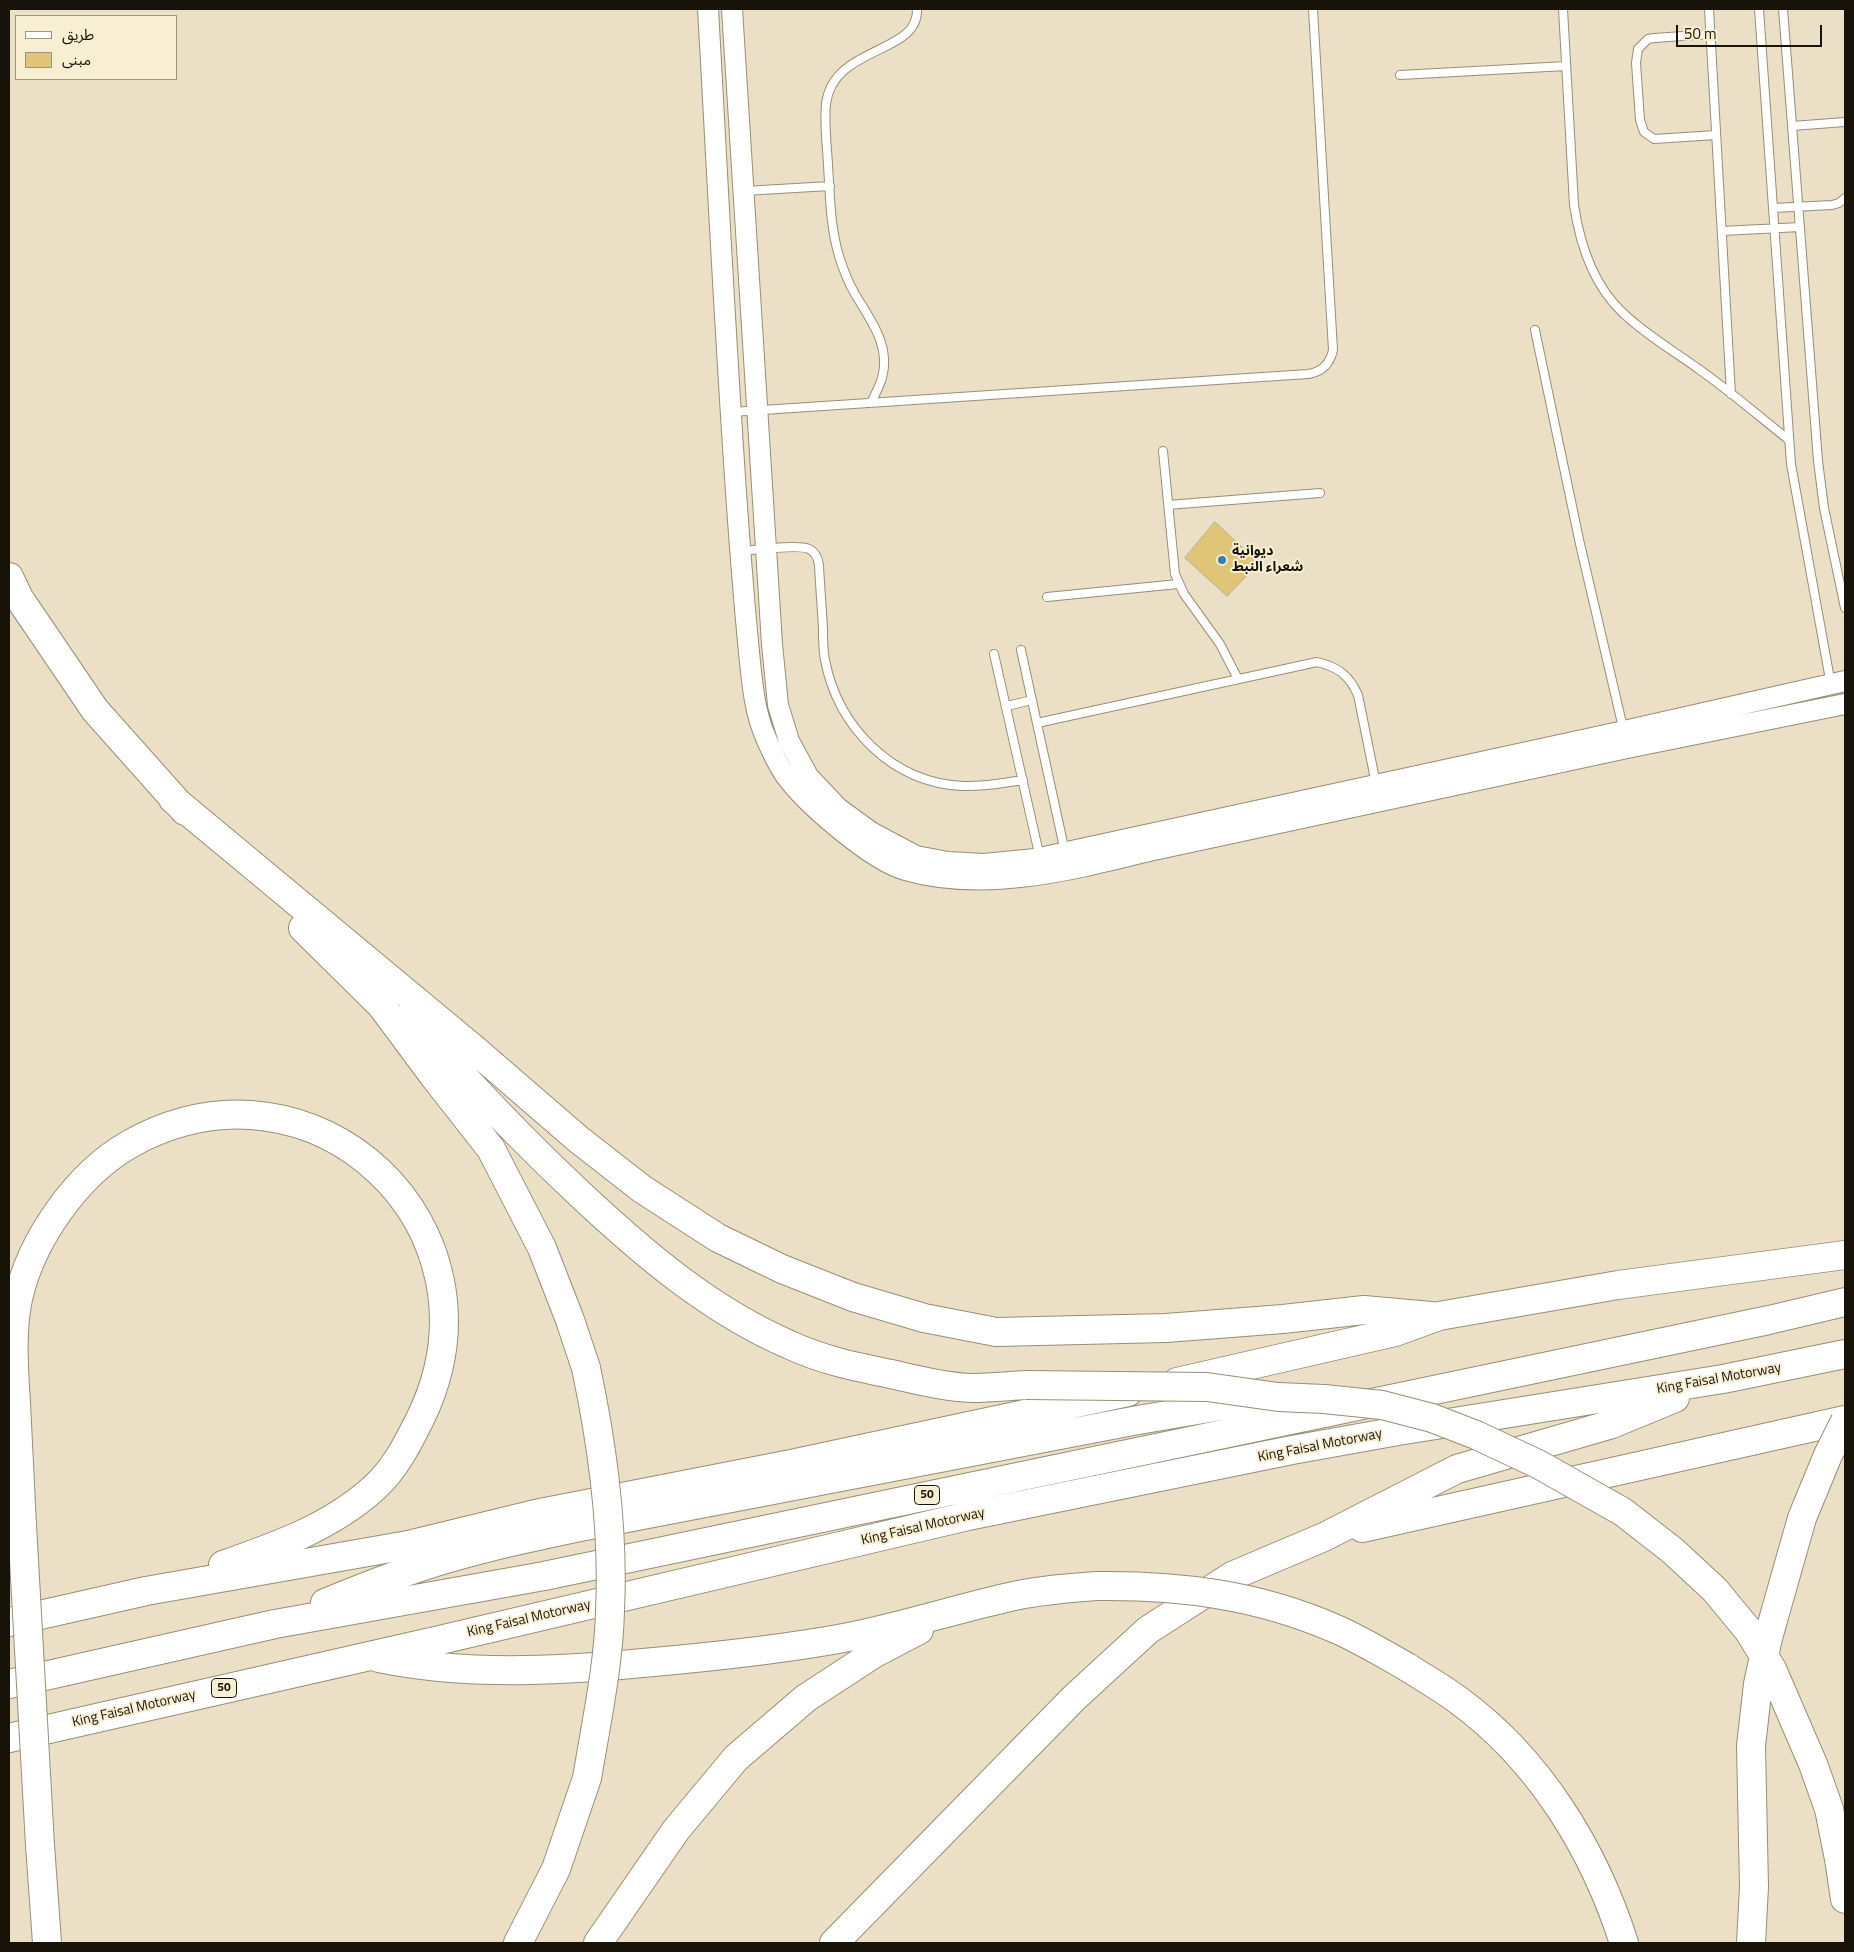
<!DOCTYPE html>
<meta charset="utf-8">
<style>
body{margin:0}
#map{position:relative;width:1854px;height:1952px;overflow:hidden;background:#ebe0c5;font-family:"Titillium Web","Noto Sans Arabic",sans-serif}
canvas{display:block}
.frame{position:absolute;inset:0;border:10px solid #171309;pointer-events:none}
.legend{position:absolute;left:15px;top:15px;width:162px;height:65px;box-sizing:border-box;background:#f8eed2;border:1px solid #9e9682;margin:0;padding:6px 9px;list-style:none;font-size:15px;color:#171309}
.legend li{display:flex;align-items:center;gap:10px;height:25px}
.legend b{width:25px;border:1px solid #9e9682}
.scale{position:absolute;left:1676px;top:25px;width:146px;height:22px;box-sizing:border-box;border:2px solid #171309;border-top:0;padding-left:6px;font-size:15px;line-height:18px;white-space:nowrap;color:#171309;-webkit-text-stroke:4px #f8eed2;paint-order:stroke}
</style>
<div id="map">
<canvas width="1854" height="1952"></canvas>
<div class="frame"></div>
<ul class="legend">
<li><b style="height:6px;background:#fff"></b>طريق</li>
<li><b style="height:14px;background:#e0c478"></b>مبنى</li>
</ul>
<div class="scale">50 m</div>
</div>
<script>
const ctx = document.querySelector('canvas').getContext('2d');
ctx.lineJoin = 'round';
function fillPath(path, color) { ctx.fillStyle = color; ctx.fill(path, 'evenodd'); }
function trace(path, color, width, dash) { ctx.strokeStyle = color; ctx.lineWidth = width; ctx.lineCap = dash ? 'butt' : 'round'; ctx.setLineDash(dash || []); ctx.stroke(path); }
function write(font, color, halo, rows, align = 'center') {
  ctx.font = font + ' "Titillium Web","Noto Sans Arabic",sans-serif'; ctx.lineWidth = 4; ctx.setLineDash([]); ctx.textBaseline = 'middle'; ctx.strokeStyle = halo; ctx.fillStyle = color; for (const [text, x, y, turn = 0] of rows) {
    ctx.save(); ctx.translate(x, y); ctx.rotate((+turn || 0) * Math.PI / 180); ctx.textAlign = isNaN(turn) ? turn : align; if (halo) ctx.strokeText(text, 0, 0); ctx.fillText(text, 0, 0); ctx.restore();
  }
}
const building = new Path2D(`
 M1215 522 1259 563 1227 596 1185 558Z`);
const service = new Path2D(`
 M1563 9 1574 205C1580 245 1593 285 1623 313 1646 335 1674 351 1700 370 1731 392 1760 417 1789 440
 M1709 9 1731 394
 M1759 9 1791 464 1831 685
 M1783 9 1818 461 1824 508 1845 608
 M1710 34 1655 38 1648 39 1638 49 1636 63 1640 120 1644 132 1654 139 1716 135
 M1400 75 1566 66
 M1792 126 1845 122
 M744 191 830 186
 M1773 208 1832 205 1839 203 1845 198
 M1722 231 1800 227
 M1535 330 1580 544 1624 732
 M871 403C875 395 879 387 882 378 891 346 871 321 855 294 848 282 843 269 839 256 830 226 830 195 828 165 827 145 824 124 826 104 833 45 919 55 917 9
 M732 412 1308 374C1322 372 1330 364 1333 350L1313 9
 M1163 451 1175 574 1184 594 1220 644 1238 679
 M1168 505 1320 493
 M741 551C755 550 798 544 809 549 816 552 818 558 819 565 820 587 822 608 823 630 823 640 823 650 825 660 838 727 892 783 963 786 983 787 1003 783 1023 780
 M1047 597 1178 584
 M1021 650 1065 852
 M994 654 1040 858
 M1007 706 1032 700
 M1037 723 1317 662C1338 667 1349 675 1358 695L1376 784`);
const tertiary = new Path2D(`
 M708 9C718 184 726 359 739 534 742 573 745 613 749 652 752 681 754 711 766 738 771 750 778 764 785 775 806 804 871 860 905 870 984 893 1072 870 1149 851L1627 748 1845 704
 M732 9 772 644 778 705 789 741 808 776 838 808 871 832 916 856 948 862 984 864 1035 859 1624 731 1845 681`);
const motorway = new Path2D(`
 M9 577 19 598 95 710 185 811
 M173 799 475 1050 578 1139 642 1189 718 1238 782 1269 853 1297 924 1318 996 1332 1166 1328 1283 1319 1364 1310 1431 1316
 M303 928 381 1005 433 1075 491 1149 542 1248 570 1320 586 1368
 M409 1016C464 1079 521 1139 582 1196 644 1254 711 1311 790 1345 822 1360 856 1367 891 1374 918 1380 945 1387 973 1388 990 1388 1008 1386 1026 1385
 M1177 1382 1395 1332 1439 1316 1618 1285 1845 1255
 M22 1525C20 1484 18 1443 16 1403 14 1369 11 1333 18 1299 31 1240 77 1174 130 1144 314 1041 512 1228 421 1417 408 1443 396 1468 374 1488 331 1527 277 1546 223 1565
 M1362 1528 1845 1420
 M325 1603C350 1593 374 1583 400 1574 460 1552 523 1539 585 1526L1138 1420 1268 1398
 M9 1622 146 1591 408 1545 535 1514 791 1464 1128 1392
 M379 1658C466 1676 554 1671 643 1663 711 1657 781 1650 849 1637 905 1626 959 1608 1014 1596 1041 1590 1069 1588 1097 1586
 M1407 1667C1424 1678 1442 1688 1458 1700 1539 1759 1594 1849 1624 1943
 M9 1684 275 1624 544 1576 1769 1320 1845 1302
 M9 1738 440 1640 968 1516 1292 1450 1398 1431 1723 1379 1845 1354
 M40 1845 47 1943
 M1839 1859 1845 1899
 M518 1943 556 1869 587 1778 595 1732
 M598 1943 676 1830 736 1758 806 1698 875 1653 919 1630
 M834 1943 1074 1698 1148 1630 1232 1576 1324 1537 1457 1469 1612 1424 1675 1398`);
const motorwayBridge = new Path2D(`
 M586 1368C603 1448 614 1529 610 1611 609 1651 602 1692 595 1732
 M1026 1385 1207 1387 1278 1397 1324 1399 1382 1405 1432 1418 1476 1435 1538 1464 1623 1512 1673 1551 1715 1590 1748 1630 1772 1669 1813 1764 1829 1809 1839 1859
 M22 1525 40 1845
 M1097 1586C1181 1585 1258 1595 1336 1629 1361 1640 1384 1654 1407 1667
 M1751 1943 1754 1887 1751 1746 1758 1684 1768 1638 1802 1518 1828 1455 1845 1421`);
const markers = [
 [1222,560,5,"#3080b2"]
];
const shields = [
 [927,1495,25],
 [224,1688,25]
];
const shieldNames = [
 ["50",927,1495],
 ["50",224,1688]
];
const poiNames = [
 ["ديوانية",1232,552],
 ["شعراء النبط",1232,568]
];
const streetNames = [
 ["King Faisal Motorway",1719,1379,-10],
 ["King Faisal Motorway",1320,1446,-11],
 ["King Faisal Motorway",923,1527,-13],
 ["King Faisal Motorway",529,1619,-13],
 ["King Faisal Motorway",134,1709,-13]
];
fillPath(building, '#e0c478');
trace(building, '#b5ab91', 1);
trace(service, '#988e75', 10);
trace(tertiary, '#988e75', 22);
trace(motorway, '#988e75', 30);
trace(service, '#fff', 8);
trace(tertiary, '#fff', 20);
trace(motorway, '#fff', 28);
trace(motorwayBridge, '#988e75', 30, []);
trace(motorwayBridge, '#fff', 28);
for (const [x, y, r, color] of markers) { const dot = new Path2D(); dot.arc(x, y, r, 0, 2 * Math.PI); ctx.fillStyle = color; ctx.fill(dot); trace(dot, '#f8eed2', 2); }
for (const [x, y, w] of shields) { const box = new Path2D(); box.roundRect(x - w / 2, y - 9.5, w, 19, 4); ctx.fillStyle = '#f8eed2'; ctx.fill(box); trace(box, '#171309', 1); }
write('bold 12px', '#171309', null, shieldNames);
write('bold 14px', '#171309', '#f8eed2', poiNames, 'left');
write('14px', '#171309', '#f8eed2', streetNames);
</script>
